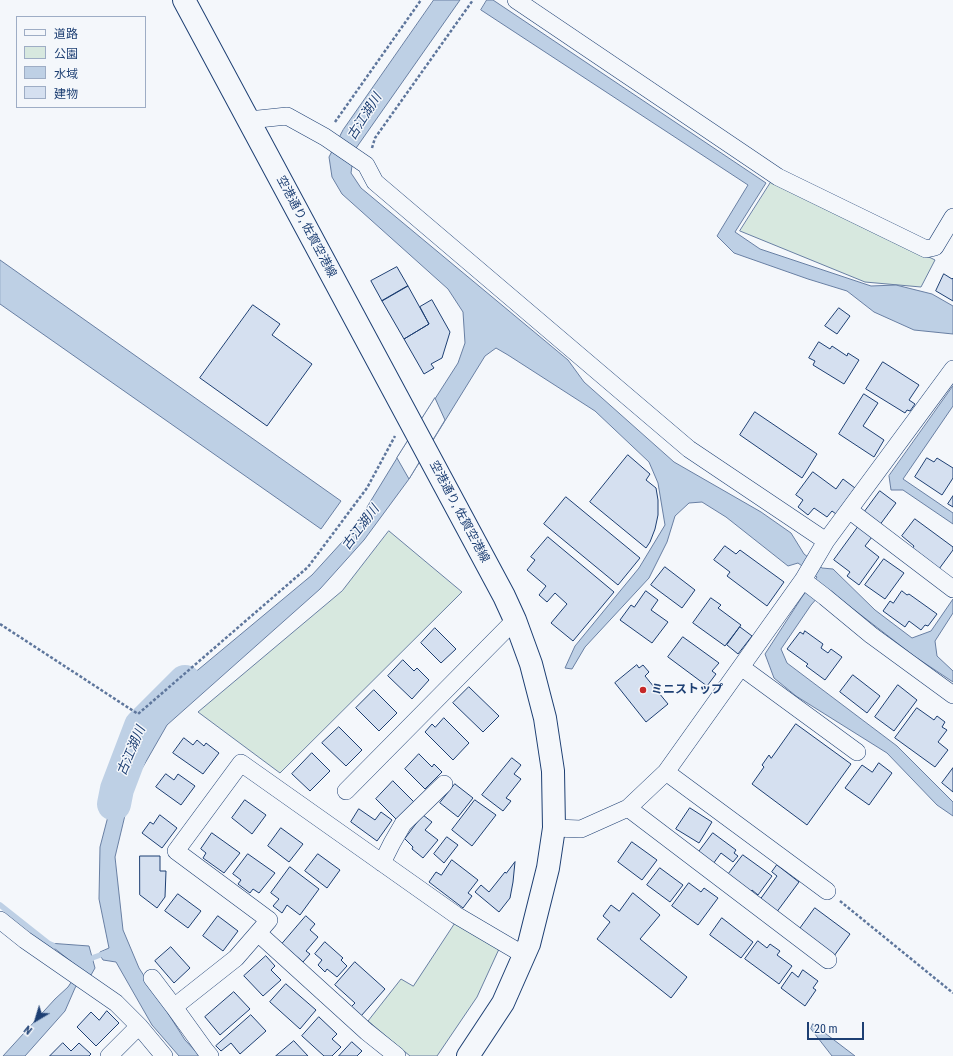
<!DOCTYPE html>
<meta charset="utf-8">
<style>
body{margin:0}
#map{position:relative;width:953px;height:1056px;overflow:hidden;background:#f4f7fb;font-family:"Roboto Condensed","Noto Sans JP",sans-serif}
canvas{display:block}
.legend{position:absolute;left:16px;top:16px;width:130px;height:92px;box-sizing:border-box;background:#f4f7fb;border:1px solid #9eadc5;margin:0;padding:5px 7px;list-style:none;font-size:12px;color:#1d3f73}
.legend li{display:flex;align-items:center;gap:8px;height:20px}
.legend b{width:20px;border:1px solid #9eadc5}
.north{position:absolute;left:16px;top:1000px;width:40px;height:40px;-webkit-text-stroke:3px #f4f7fb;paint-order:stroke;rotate:218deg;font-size:11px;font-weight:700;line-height:16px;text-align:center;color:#1d3f73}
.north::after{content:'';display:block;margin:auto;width:14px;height:18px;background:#1d3f73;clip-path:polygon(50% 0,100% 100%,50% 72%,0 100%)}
.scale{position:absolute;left:807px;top:1022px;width:57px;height:18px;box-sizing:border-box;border:2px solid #1d3f73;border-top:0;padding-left:5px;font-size:12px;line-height:14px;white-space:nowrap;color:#1d3f73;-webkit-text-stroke:3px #f4f7fb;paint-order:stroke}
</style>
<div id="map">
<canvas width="953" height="1056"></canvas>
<ul class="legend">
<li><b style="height:5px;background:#f4f7fb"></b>道路</li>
<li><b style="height:11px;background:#d7e8df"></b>公園</li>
<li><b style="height:11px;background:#bed0e5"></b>水域</li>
<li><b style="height:11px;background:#d5e0f0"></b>建物</li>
</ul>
<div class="north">N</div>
<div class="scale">20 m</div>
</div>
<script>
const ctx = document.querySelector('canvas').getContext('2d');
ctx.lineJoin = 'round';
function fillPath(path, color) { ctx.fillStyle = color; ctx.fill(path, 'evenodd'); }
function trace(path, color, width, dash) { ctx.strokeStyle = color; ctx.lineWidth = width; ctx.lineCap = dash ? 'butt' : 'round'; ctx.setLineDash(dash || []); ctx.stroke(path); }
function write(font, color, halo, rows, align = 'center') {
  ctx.font = font + ' "Roboto Condensed","Noto Sans JP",sans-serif'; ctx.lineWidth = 3; ctx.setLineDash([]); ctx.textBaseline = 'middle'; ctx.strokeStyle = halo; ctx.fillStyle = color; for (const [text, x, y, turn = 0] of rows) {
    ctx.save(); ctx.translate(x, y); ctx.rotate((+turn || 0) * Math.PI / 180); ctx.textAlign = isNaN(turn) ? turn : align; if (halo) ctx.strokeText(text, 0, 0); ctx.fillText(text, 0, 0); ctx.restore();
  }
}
const green = new Path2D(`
 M773 179 935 260 921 287 865 282 740 231Z
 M389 531 462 592 280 773 198 712 342 591Z
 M456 922 499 949 477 997 437 1056H410L368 1021 401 979 413 986Z`);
const water = new Path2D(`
 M434 0H460L354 151 351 173 361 188 568 360 584 382 674 462 761 512 791 533 804 554 822 568 833 569 875 610 912 638 931 631 953 599V613L935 641 937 656 953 671V682L914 656 826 588 811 605 781 649 787 663 897 746 953 802V816L937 805 887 753 796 696 774 678 765 654 802 597 817 577 798 563 788 566 726 517 702 502 689 503 675 516 667 542 649 578 585 647 572 669 565 668 575 646 639 568 665 525 658 483 649 462 595 411 508 355 496 348 485 356 409 479 364 540 320 589 167 725 132 786 115 857 123 930 139 968 185 1040 200 1056H179L152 1025 116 962 103 960 100 955V952L109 948 99 899 100 847 118 778 157 704 312 575 353 530 397 458 458 363 465 343 463 312 448 289 342 194 332 177 329 157 343 130Z
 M487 0H493L766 183 735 232 760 249 871 286 896 285 932 294 953 306V334L914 330 874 312 847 291 808 279 734 253 717 236 748 185 481 10Z
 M0 260 341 501 321 529 0 304Z
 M953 386V406L903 479 953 513V524L903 490H891L889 476Z
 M48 943 89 946 95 968 91 975 84 973 75 988 65 1011 25 1056H3L55 999 68 987 80 969Z
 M813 1024 855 1056H832L811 1029Z`);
const pier = new Path2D(`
 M435 398 445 420 409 479 397 458Z`);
const stream = new Path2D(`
 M0 905 48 943 54 946
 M87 963 92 958 106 953`);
const river = new Path2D(`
 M114 804 117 789 141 726 185 682`);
const building = new Path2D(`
 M397 267 408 286 382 301 371 281Z
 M944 274 952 279 953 278V301L936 291Z
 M408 286 429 324 404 339 382 301Z
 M432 300 450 332 442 358 431 364 434 368 424 374 404 339 429 324 420 307Z
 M253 305 280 324 272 335 312 364 267 426 200 378Z
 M839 308 850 316 837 334 825 326Z
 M819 342 830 349 832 346 847 356 848 353 859 360 844 384 813 365 815 361 809 358Z
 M883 362 919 385 909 400 915 404 910 411 907 410 905 413 866 389Z
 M864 394 878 403 863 426 884 440 874 457 839 434Z
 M755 412 817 454 802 478 740 435Z
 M628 455 650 474 646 480 656 488 658 500V515L655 529 650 542 646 548 590 502Z
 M927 458 934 462 937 458 953 468V478L942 495 915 477Z
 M813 472 836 489 843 479 855 488 836 514 832 511 827 517 814 508 808 515 798 507 803 500 796 495Z
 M880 491 896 503 879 526 863 514Z
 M953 496V507L948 504Z
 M566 497 640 558 618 585 544 524Z
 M915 519 953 547V550L939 569 912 549 914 546 902 536Z
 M858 527 872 537 865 546 879 557 859 585 847 576 850 572 834 560Z
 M548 537 614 592 573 641 551 623 567 604 555 593 547 602 539 595 546 586 527 570 535 560 531 557Z
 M725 546 736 554 740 550 784 582 767 606 727 576 730 572 714 560Z
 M884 559 904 573 885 599 865 585Z
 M665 567 695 590 682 608 651 585Z
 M646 591 658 600 651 610 668 622 652 643 620 620 631 605 634 607Z
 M902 591 907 595 909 594 937 614 928 626 925 625 921 630 909 621 905 627 883 611 890 601 893 603Z
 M711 598 721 605 718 608 741 625 725 646 693 623Z
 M740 627 752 636 738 654 727 645Z
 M435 628 456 649 441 663 421 643Z
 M805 631 823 644 821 648 828 653 831 649 842 657 825 680 806 666 808 664 787 649 800 632 803 634Z
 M683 637 719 663 712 671 716 674 707 686 668 657Z
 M403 660 414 671 417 668 429 680 412 699 388 676Z
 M637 665 639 668 643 665 649 672 645 676 668 704 646 722 615 683Z
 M853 675 880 696 867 713 840 692Z
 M898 685 917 700 894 731 875 717Z
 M469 687 499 716 483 732 453 703Z
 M374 690 397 713 379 731 356 708Z
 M917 708 934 720 937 716 945 722 942 727 947 730 938 742 948 750 935 767 895 738Z
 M444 718 469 743 453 760 425 732 432 724 435 727Z
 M796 724 851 764 807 825 752 784 764 767 762 765 769 755 771 758Z
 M339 727 362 750 346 766 322 743Z
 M184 738 193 745 197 740 204 746 206 743 219 753 203 774 173 753Z
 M312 753 330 771 310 791 292 774Z
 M419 754 432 767 434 764 442 772 425 789 405 769Z
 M512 758 521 765 514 774 521 779 506 798 511 801 503 811 482 795Z
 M879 763 892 773 869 805 845 788 862 765 872 772Z
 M953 768V792L942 783Z
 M166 774 174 780 178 774 195 786 181 805 156 787Z
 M393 781 414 802 397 820 376 799Z
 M455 784 473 798 458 817 440 803Z
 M245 800 266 815 252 834 232 818Z
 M475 800 496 815 472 846 452 830Z
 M690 808 712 822 699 843 676 829Z
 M359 809 375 820 381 812 392 820 377 841 351 822Z
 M160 815 177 828 162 848 142 833 150 822 153 824Z
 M423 815 432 822 425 830 438 840 423 858 412 849 413 847 405 839Z
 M281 828 303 844 289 862 268 846Z
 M212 833 240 853 224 873 203 858 206 853 201 849Z
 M713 833 736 850 734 853 738 856 733 862 721 853 713 864 698 853Z
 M447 837 458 845 444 863 434 854Z
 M632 842 657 860 642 880 618 862Z
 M248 854 275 873 259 893 253 889 250 893 238 884 241 880 233 874Z
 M318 854 340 870 327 888 305 871Z
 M743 855 772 876 758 895 752 890 750 893 727 876Z
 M140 856H160V871H166L165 897 157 908 140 895Z
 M452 860 478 880 468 893 472 896 463 908 429 882 436 872 441 875Z
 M515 862 513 882 510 898 499 912 475 892 481 885 489 892 505 872 506 873Z
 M777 865 799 882 776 913 759 901 777 876 772 872Z
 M290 867 319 889 300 915 287 905 282 913 273 906 279 899 271 893Z
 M660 868 683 885 670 902 647 885Z
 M689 883 701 892 704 888 718 898 698 925 672 906Z
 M633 893 660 915 640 939 687 977 671 998 597 939 610 922 603 916 611 905 619 911Z
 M178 894 201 911 188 928 165 911Z
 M815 908 850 934 834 956 799 930Z
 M218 916 238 931 223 951 203 936Z
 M306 916 315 924 310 930 318 937 306 951 310 954 303 962 282 944Z
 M722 918 753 942 741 958 710 935Z
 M758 941 767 948 770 944 780 951 777 955 792 966 779 984 745 959Z
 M325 942 343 958 341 960 347 966 337 977 327 969 325 972 318 965 322 960 315 954Z
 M171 947 190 968 174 983 155 961Z
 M266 956 275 966 271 970 281 980 263 996 244 976Z
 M355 962 385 989 361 1016 351 1007 355 1003 335 985Z
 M803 970 818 981 813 988 816 990 805 1006 781 988 792 972 798 977Z
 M286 984 316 1010 300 1029 270 1002Z
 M234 992 250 1009 220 1035 205 1017Z
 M107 1011 119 1023 96 1046 77 1027 91 1012 99 1020Z
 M251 1015 266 1031 240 1054 231 1043 221 1051 216 1046Z
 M319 1017 337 1034 332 1039 341 1047 332 1056H324L302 1036Z
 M294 1041 308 1056H276Z
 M352 1042 362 1051 357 1056H339Z
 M63 1043 71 1051 79 1043 91 1054 89 1056H50Z`);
const path = new Path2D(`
 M335 122 421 0
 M372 148 375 138 473 0
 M0 624 138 714 308 567 367 488 395 436
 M840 901 953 993`);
const street = new Path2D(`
 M516 0 778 177 926 249 935 247 953 217
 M249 120 287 116 325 137 366 165 375 182 689 449 826 541
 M849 510 953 589
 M803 580 825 597 871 635 953 695
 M741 667 857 752
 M666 772 827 891
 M346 791 515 620
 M628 808 828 960
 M554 828 581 829 628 808 666 772 803 580 826 541 953 369
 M382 863 392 843 403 824 444 784
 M0 920 25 940 116 1003 139 1026 164 1056
 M258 933 367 1032 397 1056
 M152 978 174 1007 205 1050 210 1056
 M174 1007 236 958 269 920 176 851 241 763 456 915 524 955
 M109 1056 139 1026`);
const primary = new Path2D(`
 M184 0 504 596 515 620 531 664 545 718 553 771 554 828 548 868 529 944 503 1003 468 1056`);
const markers = [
 [643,690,4,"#c62828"]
];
const streetNames = [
 ["空港通り, 佐賀空港線",306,227,62],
 ["空港通り, 佐賀空港線",459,512,62]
];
const poiNames = [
 ["ミニストップ",651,690]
];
const waterNames = [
 ["古江湖川",365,117,-58],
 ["古江湖川",361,528,-53],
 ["古江湖川",132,751,-67]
];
fillPath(green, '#d7e8df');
trace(green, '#687fa3', 1);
fillPath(water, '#bed0e5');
trace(water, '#687fa3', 1);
fillPath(pier, '#f4f7fb');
trace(pier, '#687fa3', 1);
trace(stream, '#bed0e5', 5.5);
trace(river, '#bed0e5', 34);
fillPath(building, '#d5e0f0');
trace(building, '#1d3f73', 1);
trace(street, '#1d3f73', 18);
trace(primary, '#1d3f73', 24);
trace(path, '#5e769c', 2.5, [3, 2]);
trace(street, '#f4f7fb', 17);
trace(primary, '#f4f7fb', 22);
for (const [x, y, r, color] of markers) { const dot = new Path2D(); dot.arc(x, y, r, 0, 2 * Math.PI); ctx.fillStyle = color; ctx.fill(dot); trace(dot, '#f4f7fb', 1.5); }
write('12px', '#1d3f73', '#f4f7fb', streetNames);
write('bold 12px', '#1d3f73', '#f4f7fb', poiNames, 'left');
write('italic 13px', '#1d3f73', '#f4f7fb', waterNames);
</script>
